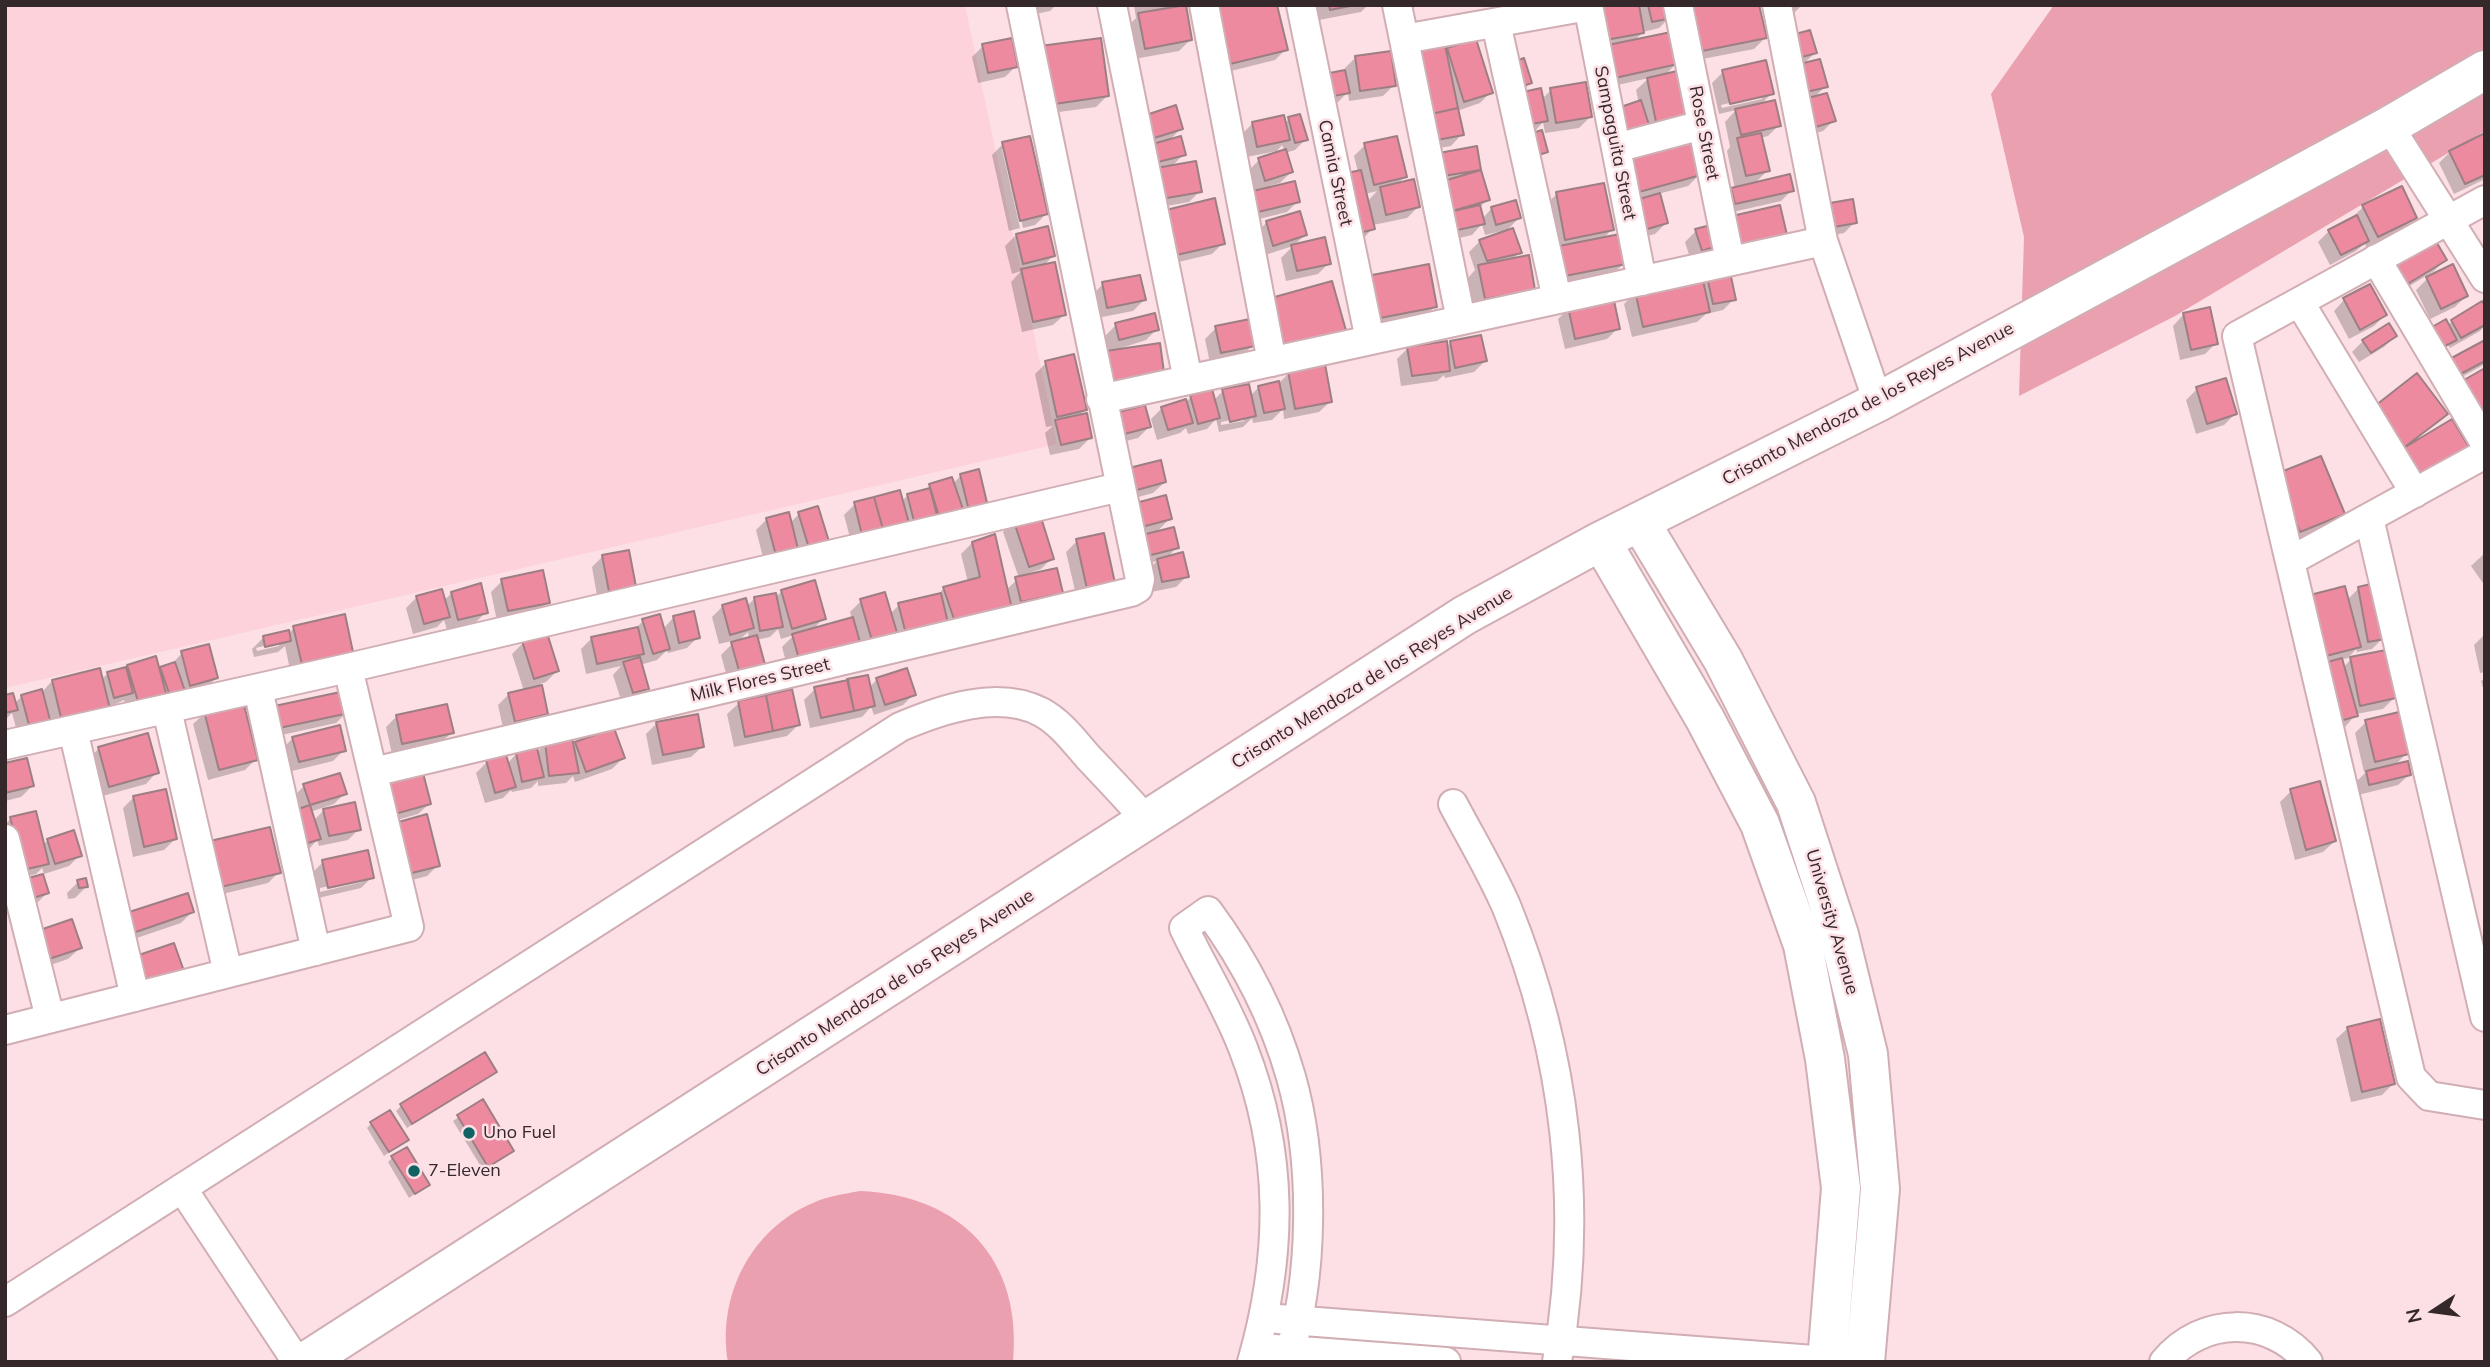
<!DOCTYPE html>
<style>
body{margin:0}
#map{position:relative;width:2490px;height:1367px;overflow:hidden;background:#fce0e5;font-family:Mulish,sans-serif}
canvas{display:block}
.frame{position:absolute;inset:0;border:7px solid #35282b;pointer-events:none}
.north{position:absolute;left:2399px;top:1276px;width:70px;height:70px;-webkit-text-stroke:5px #fce0e5;paint-order:stroke;rotate:257deg;font-size:19px;font-weight:700;line-height:28px;text-align:center;color:#35282b}
.north::after{content:'';display:block;margin:auto;width:24px;height:32px;background:#35282b;clip-path:polygon(50% 0,100% 100%,50% 72%,0 100%)}
</style>
<div id="map">
<canvas width="2490" height="1367"></canvas>
<div class="frame"></div>
<div class="north">N</div>
</div>
<script>
const ctx = document.querySelector('canvas').getContext('2d');
ctx.lineJoin = 'round';
function fillPath(path, color) { ctx.fillStyle = color; ctx.fill(path, 'evenodd'); }
function trace(path, color, width, dash) { ctx.strokeStyle = color; ctx.lineWidth = width; ctx.lineCap = dash ? 'butt' : 'round'; ctx.setLineDash(dash || []); ctx.stroke(path); }
function write(font, color, halo, rows, align = 'center') {
  ctx.font = font + ' Mulish,sans-serif'; ctx.lineWidth = 5; ctx.setLineDash([]); ctx.textBaseline = 'middle'; ctx.strokeStyle = halo; ctx.fillStyle = color; for (const [text, x, y, turn = 0] of rows) {
    ctx.save(); ctx.translate(x, y); ctx.rotate((+turn || 0) * Math.PI / 180); ctx.textAlign = isNaN(turn) ? turn : align; if (halo) ctx.strokeText(text, 0, 0); ctx.fillText(text, 0, 0); ctx.restore();
  }
}
const built = new Path2D(`
 M5 5H965L1057 444 5 688Z`);
const green = new Path2D(`
 M2054 5H2485V131L2175 316 2019 396 2024 237 1991 94Z
 M860 1191C961 1195 1023 1260 1013 1362H728C717 1296 751 1229 813 1203 828 1196 844 1194 860 1191Z`);
const shadow = new Path2D(`
 M1018 5H1056L1050 11 1020 17Z
 M1134 5H1174L1170 10 1190 40 1179 51 1134 59 1128 26 1136 18Z
 M1316 5H1368L1361 12 1319 20Z
 M1591 5H1667L1670 17 1659 28 1643 32 1634 41 1676 64 1664 76 1686 120 1646 137 1636 90 1649 78 1604 88Z
 M1678 5 1765 38 1754 49 1692 61Z
 M1771 5H1802L1793 14Z
 M1205 16 1286 49 1275 60 1219 74Z
 M1793 37 1815 53 1802 65 1826 86 1813 98 1834 120 1823 131 1798 138Z
 M983 46 1016 66 1005 77 978 83 972 57Z
 M1448 50 1491 92 1480 103 1457 111 1462 134 1451 146 1426 150 1445 53Z
 M1356 57 1394 85 1383 96 1349 101 1348 92 1337 103 1317 107 1345 72V68Z
 M1030 58 1107 96 1096 107 1037 115Z
 M1723 72 1772 93 1760 105 1779 125 1768 136 1760 138 1768 170 1754 184 1792 190 1781 201 1724 214 1721 200 1735 189 1727 151 1730 147 1725 122 1736 110 1719 114 1712 83ZM1762 95V99L1722 108 1721 105Z
 M1499 76 1530 82 1518 95 1542 99 1551 90 1590 117 1579 128 1545 133 1543 122 1535 131 1510 136Z
 M1175 108 1181 128 1168 142 1184 154 1171 167 1200 191 1189 202 1150 209 1140 149Z
 M1289 119 1306 139 1295 150 1285 153 1291 172 1280 183 1269 186 1270 189 1298 201 1287 212 1247 222 1254 193 1248 171 1259 160 1285 152 1282 145 1277 151 1247 157 1242 134 1253 123 1284 124Z
 M2485 135V179L2454 194 2439 163 2450 152Z
 M1003 144 1046 214 1035 225 1023 228 1005 149H1002L1020 228 1009 231 992 155Z
 M1365 145 1405 176 1397 185 1418 207 1407 218 1373 225V228L1362 240 1358 172 1354 156ZM1377 191 1367 202 1365 194Z
 M1476 148 1479 170 1488 199 1479 208 1482 219 1492 208 1519 218 1504 233 1520 252 1511 261 1534 290 1474 309 1468 278 1475 270 1469 252 1480 241 1503 234 1502 231 1485 235 1482 224 1472 235 1442 242 1432 186Z
 M1619 167 1699 175 1688 186 1658 194 1666 223 1655 234 1633 240Z
 M1557 194 1612 229 1603 239 1624 263 1613 274 1554 286 1545 205Z
 M1831 205 1855 222 1844 233 1824 237 1820 216Z
 M2363 207 2415 217 2404 228 2366 247 2365 243 2356 251 2330 265 2318 242 2329 231 2352 218Z
 M1163 212 1223 243 1212 254 1162 266Z
 M1298 213 1305 235 1293 246 1329 263 1318 274 1286 281 1281 258 1293 246 1262 256 1255 234 1266 223Z
 M1696 231 1715 246 1704 257 1691 261 1685 242Z
 M1016 235 1053 256 1043 266 1065 314 1053 325 1022 332 1011 282 1021 271 1012 274 1005 246Z
 M2445 260 2434 271 2385 301 2373 281Z
 M1708 279 1734 299 1723 310 1706 314 1697 322 1632 337 1624 304 1635 293 1702 285Z
 M2427 279 2466 296 2455 307 2430 319 2416 290Z
 M1103 284 1144 300 1133 311 1097 318 1092 295Z
 M1357 289 1435 306 1424 318 1365 329Z
 M2344 300 2385 315 2374 326 2349 339 2334 311Z
 M1569 308 1618 328 1607 339 1565 349 1558 319Z
 M2485 310V325L2480 331 2450 348 2448 345 2443 350 2448 326 2452 321Z
 M2184 314 2216 343 2205 354 2180 360 2173 326Z
 M1116 325 1157 329 1146 340 1109 352 1105 336Z
 M1216 328 1253 345 1242 356 1210 363 1205 339Z
 M2395 336 2384 347 2359 362 2352 352 2363 341Z
 M2485 342V364L2444 387Z
 M1450 343 1485 361 1474 372 1445 378 1444 375 1437 381 1401 386 1397 359 1408 348H1446Z
 M1046 363 1085 410 1077 417 1090 438 1079 449 1050 455 1045 433 1053 426 1046 427 1035 374Z
 M1289 373 1331 401 1319 412 1284 419 1283 409 1272 420 1253 423 1252 418 1243 427 1219 432 1216 419 1207 429 1188 434 1186 428 1180 433 1157 440 1151 419 1162 408 1185 403 1191 397 1213 401 1223 391 1250 396 1259 387 1279 383ZM1244 417V421L1221 425V422Z
 M2197 389 2235 414 2224 425 2196 434 2186 400Z
 M2446 414 2416 439 2407 487 2361 421Z
 M1102 427H1149L1138 438 1106 446Z
 M961 475 986 506 853 549 844 515 855 504 901 502 908 495 924 491 930 486 953 484Z
 M1165 482 1153 493 1116 503 1111 483Z
 M2266 487 2343 513 2332 524 2289 542Z
 M799 514 818 559 767 573 756 530 767 519 790 523Z
 M1118 517 1170 518 1155 534 1177 547 1167 558 1187 576 1176 587 1151 592 1147 571 1157 561 1137 566 1132 548 1147 532 1123 539Z
 M1014 521 1052 558 1041 569 1027 574 1028 577 1061 592 1050 603 789 673 782 647 794 635 781 639 778 629 770 637 756 640 730 688 721 655 736 640 719 644 712 617 723 606H747L754 599 775 598 781 592 814 582 824 618 811 631 852 619 850 612 861 601 890 614 899 605 937 596 944 588 968 582 961 554 972 543 1006 590 1019 578 1003 532ZM748 632 749 639 737 642Z
 M1077 541 1102 593 1077 599 1066 552Z
 M2485 553V586L2471 566Z
 M603 556 635 591 599 607 592 567Z
 M502 581 548 602 537 613 497 621 491 592Z
 M2359 588 2383 638 2372 649 2357 652 2356 649 2348 658 2340 660 2343 668 2351 659 2394 698 2383 709 2356 714 2345 727 2325 732 2309 677 2347 600Z
 M452 593 486 612 475 623 447 630 444 620 437 627 413 634 406 608 417 597 443 601Z
 M343 617 292 679 285 646 278 652 254 657 252 649 263 638 288 634 294 628ZM279 642V646L257 651 256 648Z
 M673 618 698 637 687 648 668 653 667 650 657 660 640 665 647 688 636 699 622 703 613 675 621 666 586 674 581 649 592 638 635 629 643 621 663 629Z
 M2485 634V672L2480 673 2474 645Z
 M523 643 557 671 546 682 540 684 546 714 535 725 504 732 498 705 509 694 524 691 512 654Z
 M182 653 216 678 205 689 128 715 124 700 52 735 48 719 37 730 18 735 12 713 5 720V696L14 704 22 696 43 691 52 681 101 680 108 673 128 666 158 669 171 665Z
 M2485 678V695L2481 681Z
 M877 679 914 694 903 705 874 715 871 707 862 717 810 728 804 700 815 689 869 688Z
 M739 703 798 725 787 736 734 747 727 714Z
 M347 712 336 723 259 740 255 720Z
 M205 713 256 759 245 770 208 780 193 724Z
 M397 716 452 732 441 743 392 754 386 727Z
 M2366 722 2407 753 2394 766 2410 774 2398 785 2358 795 2355 783 2368 770 2364 772 2355 733Z
 M657 723 703 746 691 757 652 765 646 734Z
 M293 738 344 750 333 761 288 772 282 749Z
 M546 743 572 747 576 743 623 758 612 769 575 782 573 776 566 783 538 786V781L531 788 512 792 511 790 503 798 485 803 476 773 487 762 507 764 516 754 536 753Z
 M99 748 157 772 146 784 99 797 88 760Z
 M5 765 32 786 21 797 5 801Z
 M304 786 345 793 334 804 310 812 313 821 324 810 359 829 348 840 319 846 317 840 308 850 293 797Z
 M370 789 430 803 418 814 380 825Z
 M2291 791 2335 841 2323 852 2295 860 2280 802Z
 M134 797 175 839 164 850 133 857 123 808Z
 M11 819 43 845 48 840 80 855 69 866 44 874 42 868 36 874 12 880 5 853V824Z
 M269 829 279 872 268 883 210 897 200 854 211 843ZM268 874V877L212 890V887Z
 M385 836 438 865 427 876 397 884Z
 M323 862 372 877 361 888 318 898 312 873ZM362 879V882L320 892V888Z
 M42 876 47 893 36 904 16 910Z
 M78 882 86 887 75 898 68 899 67 893Z
 M192 912 181 923 119 944 113 927Z
 M27 943 80 948 68 959 36 970Z
 M2348 1028 2393 1084 2382 1095 2351 1102 2336 1039Z
 M495 1072 407 1128 396 1111 401 1106Z
 M482 1102 512 1150 483 1170 453 1121Z
 M372 1123 406 1140 384 1156 367 1128Z
 M393 1157 428 1184 409 1198 388 1162Z`);
const building = new Path2D(`
 M1186 5 1192 40 1145 49 1138 13Z
 M1215 5H1277L1288 50 1230 64Z
 M1329 5H1355L1330 10Z
 M1600 5H1639L1644 33 1606 40Z
 M1648 5H1669L1672 18 1652 22Z
 M1692 5H1759L1767 38 1702 51Z
 M1810 30 1817 53 1798 58 1792 35Z
 M1671 32 1678 64 1615 78 1608 45Z
 M1012 38 1018 67 988 73 982 44Z
 M1101 38 1109 96 1048 105 1040 46Z
 M1476 39 1493 93 1464 102 1447 48Z
 M1445 45 1458 108 1431 114 1418 51Z
 M1391 51 1396 86 1360 91 1355 56Z
 M1524 58 1532 83 1517 88 1509 63Z
 M1820 59 1828 87 1802 93 1795 65Z
 M1766 60 1774 94 1730 104 1722 70Z
 M1345 70 1350 93 1328 97 1324 74Z
 M1677 71 1688 121 1657 127 1647 78Z
 M1586 82 1592 117 1556 123 1550 88Z
 M1541 88 1548 121 1521 126 1514 94Z
 M1827 93 1836 121 1809 129 1800 100Z
 M1641 100 1651 131 1623 141 1612 110Z
 M1775 100 1781 126 1741 135 1735 109Z
 M1176 105 1183 129 1151 139 1143 116Z
 M1458 108 1464 135 1437 140 1431 114Z
 M1300 114 1308 140 1295 143 1288 117Z
 M1284 115 1290 140 1257 147 1252 122Z
 M1542 130 1548 152 1529 158 1523 136Z
 M1761 133 1770 171 1746 176 1737 138Z
 M2485 133V175L2465 184 2449 151Z
 M1030 136 1048 214 1020 221 1002 142Z
 M1181 136 1186 155 1154 163 1149 145Z
 M1397 136 1407 177 1374 185 1364 143Z
 M1690 137 1701 175 1639 192 1629 154Z
 M1477 146 1481 170 1443 176 1439 153Z
 M1286 149 1293 172 1265 181 1258 158Z
 M1196 161 1202 192 1161 199 1156 168Z
 M1361 170 1375 229 1356 234 1342 174Z
 M1481 170 1490 200 1449 212 1440 182Z
 M1790 174 1794 191 1735 204 1731 188Z
 M1414 179 1420 207 1386 215 1380 187Z
 M1295 181 1300 202 1258 212 1253 191Z
 M1604 183 1614 230 1565 240 1556 192Z
 M2402 186 2417 218 2378 237 2362 205Z
 M1660 193 1668 223 1644 230 1636 200Z
 M1215 198 1225 244 1172 256 1162 211Z
 M1853 199 1857 223 1834 227 1830 203Z
 M1516 200 1521 218 1496 225 1491 207Z
 M1480 205 1485 224 1453 231 1449 212Z
 M1780 205 1787 235 1738 245 1732 216Z
 M1300 211 1307 235 1273 246 1266 221Z
 M2357 215 2369 241 2341 255 2328 230Z
 M1711 225 1717 246 1702 251 1695 229Z
 M1048 226 1055 256 1023 264 1016 234Z
 M1513 228 1522 253 1487 261 1479 240Z
 M1620 234 1626 264 1565 276 1559 246Z
 M1325 237 1331 264 1297 271 1291 245Z
 M2434 238 2447 260 2396 291 2383 269Z
 M1529 255 1535 290 1485 299 1478 265Z
 M1055 262 1066 315 1033 322 1021 269Z
 M1429 264 1437 307 1375 319 1367 276Z
 M2453 264 2468 296 2441 309 2426 277Z
 M1730 272 1736 300 1713 304 1707 277Z
 M1140 275 1146 300 1107 308 1102 282Z
 M1702 276 1710 312 1643 327 1635 291Z
 M1332 281 1347 334 1286 351 1271 298Z
 M2370 284 2387 315 2360 330 2343 298Z
 M1613 296 1620 329 1575 339 1568 307Z
 M2482 301 2485 306V325L2461 338 2451 320Z
 M2210 307 2218 344 2191 350 2183 313Z
 M1155 313 1159 330 1119 340 1115 323Z
 M1250 319 1255 346 1221 353 1215 326Z
 M2446 319 2457 340 2435 351 2425 331Z
 M2389 323 2397 336 2371 353 2362 340Z
 M1481 335 1487 361 1455 368 1450 341Z
 M2485 340V361L2455 377 2446 361Z
 M1447 341 1450 371 1412 376 1407 347Z
 M1160 343 1165 380 1104 389 1099 352Z
 M1074 354 1087 410 1057 417 1045 361Z
 M1325 364 1332 402 1295 409 1288 371Z
 M2485 368V406L2481 409 2464 380Z
 M2417 373 2448 414 2402 449 2371 409Z
 M2226 378 2237 414 2207 424 2196 387Z
 M1279 381 1285 409 1264 413 1258 386Z
 M1249 384 1256 416 1230 422 1222 389Z
 M1212 389 1220 418 1198 424 1190 395Z
 M1186 399 1193 423 1168 430 1161 407Z
 M1145 405 1151 427 1117 436 1112 414Z
 M1087 413 1092 438 1061 445 1055 420Z
 M2452 419 2469 447 2419 477 2402 449Z
 M2321 456 2345 514 2300 532 2276 474Z
 M1161 460 1166 482 1126 493 1121 470Z
 M979 469 988 507 969 511 960 474Z
 M952 477 966 518 942 526 929 484Z
 M930 488 938 519 915 525 907 494Z
 M900 490 910 527 884 533 874 497Z
 M1166 495 1172 519 1134 529 1128 505Z
 M874 497 884 533 863 539 854 502Z
 M818 506 831 548 811 555 798 512Z
 M1039 511 1054 559 1029 567 1013 519Z
 M789 512 800 557 778 563 766 518Z
 M1174 527 1179 548 1147 556 1142 535Z
 M1104 533 1115 583 1087 589 1076 539Z
 M995 534 1012 609 955 622 943 587 980 577 972 542Z
 M629 550 637 592 610 597 602 555Z
 M1183 552 1189 577 1162 582 1157 559Z
 M1057 568 1063 593 1021 602 1015 577Z
 M543 570 550 603 508 611 501 579Z
 M815 580 826 619 792 629 781 590Z
 M481 583 488 613 458 620 451 592Z
 M2375 583 2385 639 2368 642 2358 587Z
 M2345 586 2361 647 2326 656 2310 595Z
 M442 589 450 617 424 624 416 596Z
 M885 592 898 636 873 644 860 599Z
 M776 593 783 627 760 631 754 597Z
 M941 593 948 623 906 634 898 603Z
 M746 598 754 628 730 635 722 605Z
 M694 611 700 638 679 643 673 616Z
 M345 614 354 657 303 669 293 626Z
 M660 614 670 649 653 654 642 619Z
 M853 617 861 646 800 663 792 634Z
 M638 627 644 654 597 664 591 637Z
 M289 630 291 641 265 647 263 636Z
 M547 633 559 671 534 679 522 641Z
 M757 635 767 672 741 678 731 642Z
 M209 644 218 678 190 686 181 651Z
 M2386 650 2396 698 2360 706 2350 657Z
 M156 656 167 697 139 705 127 665Z
 M640 657 649 689 633 693 623 662Z
 M2342 658 2358 716 2336 722 2320 664Z
 M175 662 185 691 170 696 160 667Z
 M126 667 133 693 114 698 107 672Z
 M100 668 111 713 63 726 52 680Z
 M907 668 916 695 885 705 876 678Z
 M868 675 875 706 854 711 847 679Z
 M848 680 854 711 821 718 814 687Z
 M542 685 548 714 515 722 508 693Z
 M42 689 50 720 29 725 21 695Z
 M792 689 800 725 773 731 766 695Z
 M345 691 349 713 270 730 265 708Z
 M13 693 18 710 5 713V695Z
 M766 695 773 731 745 737 738 701Z
 M243 701 258 760 219 770 204 711Z
 M447 704 454 733 402 744 396 715Z
 M2399 712 2409 754 2375 762 2365 720Z
 M698 714 704 747 663 755 656 722Z
 M340 725 346 751 299 762 292 737Z
 M614 728 625 758 586 772 575 742Z
 M148 733 159 773 109 787 98 747Z
 M572 737 579 773 549 776 545 742Z
 M537 748 544 777 522 782 516 753Z
 M506 755 516 787 495 793 486 760Z
 M27 758 34 786 5 793V763Z
 M2408 761 2411 775 2369 785 2366 771Z
 M421 765 431 804 391 815 380 776Z
 M340 773 347 794 310 805 303 784Z
 M2320 781 2336 841 2306 850 2290 789Z
 M166 789 177 839 144 847 133 796Z
 M355 802 361 830 329 836 323 809Z
 M310 805 321 839 295 847 289 812Z
 M36 811 49 864 23 870 10 817Z
 M427 814 440 866 408 874 395 823Z
 M270 827 281 873 221 887 210 841Z
 M74 830 82 856 55 864 47 839Z
 M368 850 374 878 328 888 322 860Z
 M43 874 49 893 27 900 21 880Z
 M86 878 88 887 79 888 77 880Z
 M188 893 194 912 130 934 123 914Z
 M72 919 82 948 46 960 37 931Z
 M174 943 185 974 141 989 130 958Z
 M2380 1019 2395 1084 2362 1092 2347 1027Z
 M485 1052 497 1072 412 1124 400 1104Z
 M483 1099 514 1151 488 1167 457 1115Z
 M390 1110 409 1140 389 1152 370 1122Z
 M407 1147 430 1185 415 1194 391 1156Z`);
const street = new Path2D(`
 M1112 5 1188 380
 M1204 5 1272 362
 M1301 5 1370 340
 M1397 5 1461 320
 M1588 5 1642 281
 M1678 5 1730 261
 M1777 5 1823 241 1878 402
 M1496 23 1557 299
 M1404 39 1588 6
 M2389 126 2485 278
 M1616 148 1702 125
 M2485 200 2237 336 2411 1077 2429 1096 2485 1105
 M2376 259 2485 443
 M2300 303 2415 493
 M1101 399 1823 241
 M2369 518 2485 1017
 M2290 561 2485 454
 M258 689 316 951
 M167 710 228 973
 M73 730 135 997
 M5 745 348 668 1120 487
 M373 772 1131 592 1138 588 1140 579 1021 5
 M1453 804C1471 838 1492 873 1507 908 1566 1053 1584 1208 1557 1362
 M5 839 50 1018
 M5 1030 409 927 348 668
 M182 1188 297 1362
 M5 1302 900 727C942 709 998 690 1041 712 1060 722 1074 741 1088 757 1108 778 1128 799 1147 821
 M1278 1319 1840 1362
 M1274 1349 1446 1362
 M1252 1362C1283 1254 1284 1153 1243 1048 1227 1006 1203 968 1184 928L1208 911C1245 961 1274 1018 1291 1077 1315 1162 1314 1278 1287 1362
 M2164 1362C2202 1316 2270 1315 2308 1362`);
const secondary = new Path2D(`
 M1640 522 1723 660 1796 803 1839 935 1868 1054 1880 1189 1865 1362
 M1601 541 1705 719 1760 824 1803 945 1825 1059 1841 1188 1827 1362
 M305 1362 1465 615 1601 541 1878 402 2389 126 2485 70`);
const markers = [
 [469,1133,7,"#116263"],
 [414,1171,7,"#116263"]
];
const streetNames = [
 ["Rose Street",1704,133,79],
 ["Sampaguita Street",1615,143,79],
 ["Camia Street",1335,173,78],
 ["Crisanto Mendoza de los Reyes Avenue",1868,404,-28],
 ["Crisanto Mendoza de los Reyes Avenue",1372,678,-32],
 ["Milk Flores Street",760,680,-13],
 ["University Avenue",1832,922,74],
 ["Crisanto Mendoza de los Reyes Avenue",895,983,-33]
];
const poiNames = [
 ["Uno Fuel",483,1133],
 ["7-Eleven",428,1171]
];
fillPath(built, '#fdd2da');
fillPath(green, '#eba0af');
fillPath(shadow, '#0003');
fillPath(building, '#ed8aa0');
trace(building, '#9d7e83', 2);
trace(street, '#d0aeb4', 32);
trace(secondary, '#d0aeb4', 42);
trace(street, '#fff', 28);
trace(secondary, '#fff', 38);
for (const [x, y, r, color] of markers) { const dot = new Path2D(); dot.arc(x, y, r, 0, 2 * Math.PI); ctx.fillStyle = color; ctx.fill(dot); trace(dot, '#fce0e5', 2.5); }
write('18px', '#35282b', '#fce0e5', streetNames);
write('18px', '#35282b', '#fce0e5', poiNames, 'left');
</script>
